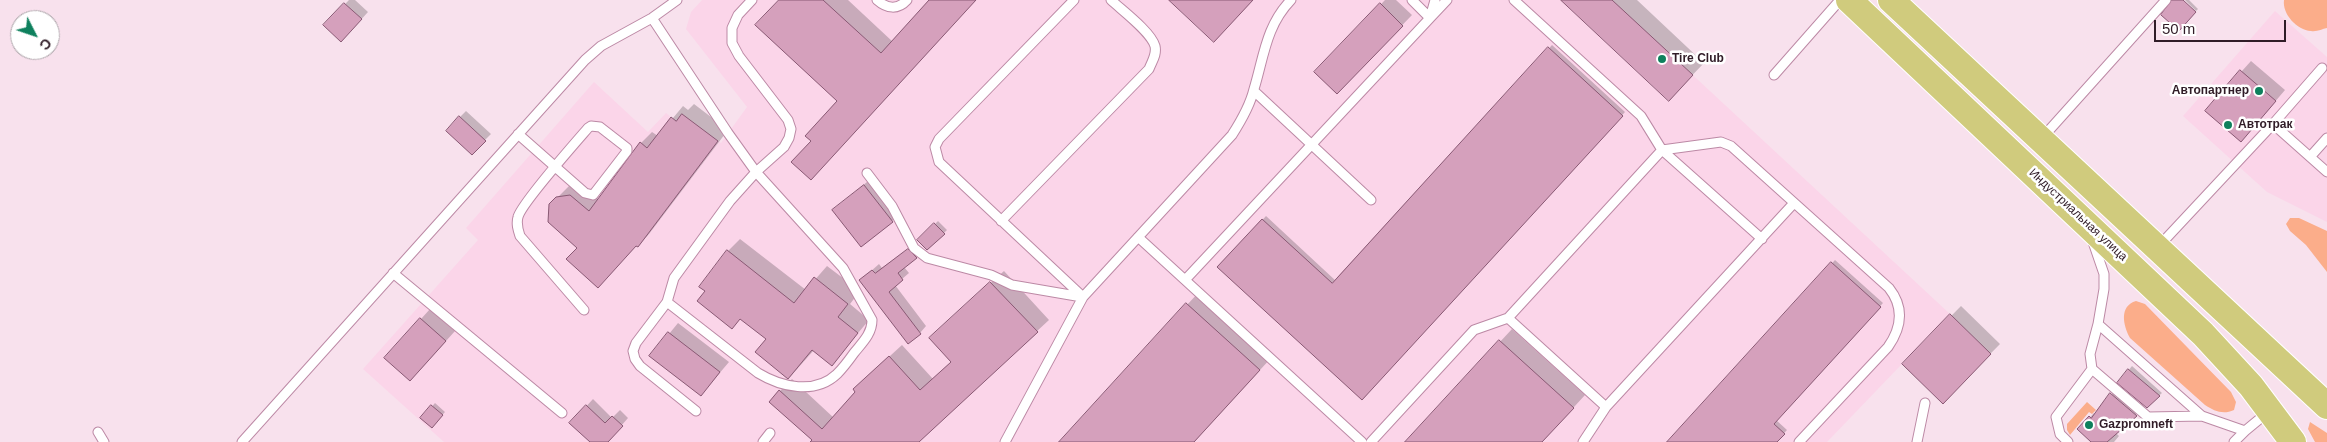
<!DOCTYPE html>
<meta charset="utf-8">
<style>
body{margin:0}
#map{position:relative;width:2327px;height:442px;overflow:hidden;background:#f8e1ed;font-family:Arial,sans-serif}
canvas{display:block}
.north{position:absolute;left:10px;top:10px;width:50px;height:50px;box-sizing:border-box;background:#fff;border:1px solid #aca4a9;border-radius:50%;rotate:131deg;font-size:14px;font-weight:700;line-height:20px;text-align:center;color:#301c27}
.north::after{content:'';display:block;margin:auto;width:18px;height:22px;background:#0e805d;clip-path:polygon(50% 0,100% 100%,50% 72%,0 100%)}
.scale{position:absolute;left:2154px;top:20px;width:132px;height:22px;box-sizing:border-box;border:2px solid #301c27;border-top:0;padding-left:6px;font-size:15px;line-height:18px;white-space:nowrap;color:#301c27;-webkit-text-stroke:4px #fff;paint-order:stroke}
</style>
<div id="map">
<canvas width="2327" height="442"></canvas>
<div class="north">С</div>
<div class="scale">50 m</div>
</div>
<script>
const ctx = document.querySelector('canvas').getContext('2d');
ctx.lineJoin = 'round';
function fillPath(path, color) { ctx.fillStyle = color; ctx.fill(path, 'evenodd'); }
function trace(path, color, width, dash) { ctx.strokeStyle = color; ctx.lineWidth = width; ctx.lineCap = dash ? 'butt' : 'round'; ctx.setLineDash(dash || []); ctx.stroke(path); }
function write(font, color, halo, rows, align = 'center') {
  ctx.font = font + ' Arial,sans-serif'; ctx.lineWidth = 5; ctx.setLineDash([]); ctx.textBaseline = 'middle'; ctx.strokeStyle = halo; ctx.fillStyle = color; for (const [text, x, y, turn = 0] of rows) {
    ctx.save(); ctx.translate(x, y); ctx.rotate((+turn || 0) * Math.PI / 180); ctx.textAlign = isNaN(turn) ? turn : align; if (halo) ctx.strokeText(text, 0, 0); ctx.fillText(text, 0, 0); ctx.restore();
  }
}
const built = new Path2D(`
 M702 0H1612L1950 314 1827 442H444L363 369 478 240 466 228 594 82 648 132 666 113 676 121 682 114 721 143 747 107 686 29 691 12Z
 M2275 11 2327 57V222L2267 192 2183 116Z`);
const green = new Path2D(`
 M2284 0H2327V28C2322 29 2317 32 2311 31 2297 30 2282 14 2284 0Z
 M2290 218H2299L2327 231V272L2306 245 2290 231 2286 224Z
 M2136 301 2145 304 2231 392 2236 402 2234 410C2223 415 2214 411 2205 405L2130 338C2123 325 2119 306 2136 301Z
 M2087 402 2096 410 2092 414 2089 412 2070 435 2067 430V424Z
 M2310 422 2327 433V442H2315L2308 429Z`);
const shadow = new Path2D(`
 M349 0H355L368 12 348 34 325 25Z
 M781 0H848L893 42 931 0H975L812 141 839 101Z
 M1385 0H1396L1412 15 1337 93 1316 72Z
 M1563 0H1637L1704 63 1681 87Z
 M2185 0H2189L2198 9 2196 11Z
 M1552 45 1625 112 1362 399 1219 267 1266 216 1336 281Z
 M2251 61 2285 90 2250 131 2206 111Z
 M694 104 728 130 649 234 638 246 579 248 557 198 569 186 582 184 599 200 641 143 652 132 658 136 683 106 688 110Z
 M466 111 491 134 472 153 460 117Z
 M874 176 901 212 892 221 834 210Z
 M938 221 947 230 928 249 919 240Z
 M740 239 806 290 827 266 860 291 850 304 869 320 832 364 814 350 790 377 757 352 767 338 741 318 732 327 728 251Z
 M915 244 923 251 904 267 909 273 895 285 926 326 920 333 861 280 879 264 882 268Z
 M1835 260 1883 303 1776 420 1787 430 1776 442H1668Z
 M1004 271 1049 320 917 442H812L813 440 780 391 792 379 834 418 857 392 867 377 902 345 933 379 952 361 943 326Z
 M1199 292 1271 358 1194 442H1060Z
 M1961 306 2000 344 1943 402 1904 364Z
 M430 309 455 331 420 370 386 358Z
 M678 323 729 362 701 395 651 356Z
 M1512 329 1585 395 1542 442H1407Z
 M2132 366 2162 393 2147 406 2119 382Z
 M2115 390 2140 411 2116 433 2119 436 2114 442H2093L2079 429 2094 413 2096 415Z
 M593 399 612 418 620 410 628 418 607 442H591L571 423Z
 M435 403 445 412 432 426 422 418Z`);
const building = new Path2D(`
 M779 0H823L881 53 929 0H976L811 180 791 162 811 141 805 136 837 101 755 25Z
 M1169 0H1253L1214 42Z
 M1561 0H1612L1693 75 1669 101Z
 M2172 0H2183L2196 12 2179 31 2161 15Z
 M344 3 362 19 341 42 323 25Z
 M1380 3 1403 26 1337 94 1314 72Z
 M1548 47 1623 116 1362 400 1217 267 1262 219 1332 283Z
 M2240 70 2276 101 2241 142 2205 111Z
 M682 114 718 141 638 247 636 246 598 288 566 259 577 248 548 222 549 204 556 197 570 195 589 211 640 142 647 148 671 117 676 121Z
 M459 116 486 141 472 155 446 131Z
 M864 185 893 222 861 247 832 210Z
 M934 223 945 234 927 250 917 240Z
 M908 249 917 258 898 273 903 280 889 292 921 334 908 344 859 280 872 270 875 273Z
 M727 250 794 303 814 277 848 304 838 317 858 333 832 366 812 350 788 379 755 352 766 339 740 319 732 329 697 301 705 291 699 287Z
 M1831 262 1881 307 1774 424 1785 434 1777 442H1667Z
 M990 282 1038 332 919 442H810L812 440 769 402 779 390 822 429 855 392 853 389 889 356 920 390 951 362 929 338Z
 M1186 303 1260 370 1194 442H1059Z
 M1950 314 1991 354 1943 404 1902 364Z
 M420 318 446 341 410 381 384 358Z
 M668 332 720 372 701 396 649 356Z
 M1499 340 1574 408 1542 442H1405Z
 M2128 369 2160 396 2147 408 2117 383Z
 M2110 393 2137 416 2107 442H2091L2077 429 2089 416 2091 418Z
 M431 405 443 415 432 428 420 418Z
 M586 405 605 423 612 416 623 426 608 442H590L569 423Z`);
const lane = new Path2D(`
 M877 0C887 9 898 10 907 0
 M1074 0 939 139 935 147 939 162 1083 297
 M1412 0 1430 18 1447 0
 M1514 0 1641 116 1662 150 1762 239
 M652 18 728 133 756 172 843 268 872 320C872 334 862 343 854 353 849 360 843 368 837 374 815 395 781 387 758 373L667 302
 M1774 75 1840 0
 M1254 91 1371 200
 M2273 124 2327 172
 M518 134 585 193 593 195 627 151V148L600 127 591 126 588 128C575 143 521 204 518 217 516 224 518 230 520 236L584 310
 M2043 137 2166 0
 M2310 157 2327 138
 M867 173 892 206 914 248 927 258 991 275 1012 285 1082 297
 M1001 221 1149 69C1152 61 1157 55 1155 46 1151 32 1123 11 1111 0
 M1138 237 1362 442
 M2093 242 2104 274V289L2098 324 2090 354 2092 369 2148 417 2202 416 2245 431
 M2159 246 2273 124 2322 68
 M393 273 562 413
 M1185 280 1430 18 1435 0
 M1508 318 1606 407 1794 203
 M2098 324 2202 416
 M696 411 640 366 635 359 633 351 636 343 667 302 674 278 730 201 756 172 784 147 789 138 791 129 788 120 739 56 732 43V28L738 15 752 0
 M98 432 104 442
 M242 442 585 60 601 46 652 18 677 0
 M763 442 770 433
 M1005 442 1083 297 1232 135C1241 121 1250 106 1254 89 1264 56 1266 26 1291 0
 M1371 442 1474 330 1508 318 1662 150 1721 142 1731 146 1889 288C1904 307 1902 327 1888 347L1799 442
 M1583 442 1606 407
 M1917 442 1925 403
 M2068 442 2060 434 2056 417 2092 369
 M2234 442 2245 431 2268 412`);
const primary = new Path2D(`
 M1849 0 2203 334 2251 386 2293 442
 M1891 0 2327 406`);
const markers = [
 [1662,59,5,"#0e805d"],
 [2259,91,5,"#0e805d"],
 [2228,125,5,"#0e805d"],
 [2089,425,5,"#0e805d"]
];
const poiNames = [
 ["Tire Club",1672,59],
 ["Автопартнер",2249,91,"right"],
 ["Автотрак",2238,125],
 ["Gazpromneft",2099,425]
];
const streetNames = [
 ["Индустриальная улица",2078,215,43]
];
fillPath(built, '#fbd5e9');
fillPath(green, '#fbad8a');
fillPath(shadow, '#0003');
fillPath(building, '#d5a0bc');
trace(building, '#895974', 1);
trace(lane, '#bc89a5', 11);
trace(primary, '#fff', 28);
trace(lane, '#fff', 9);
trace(primary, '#d0cb7d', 26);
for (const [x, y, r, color] of markers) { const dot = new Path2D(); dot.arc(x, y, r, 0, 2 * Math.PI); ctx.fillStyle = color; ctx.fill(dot); trace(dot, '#fff', 2); }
write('bold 12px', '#301c27', '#fff', poiNames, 'left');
write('12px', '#301c27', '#fff', streetNames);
</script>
